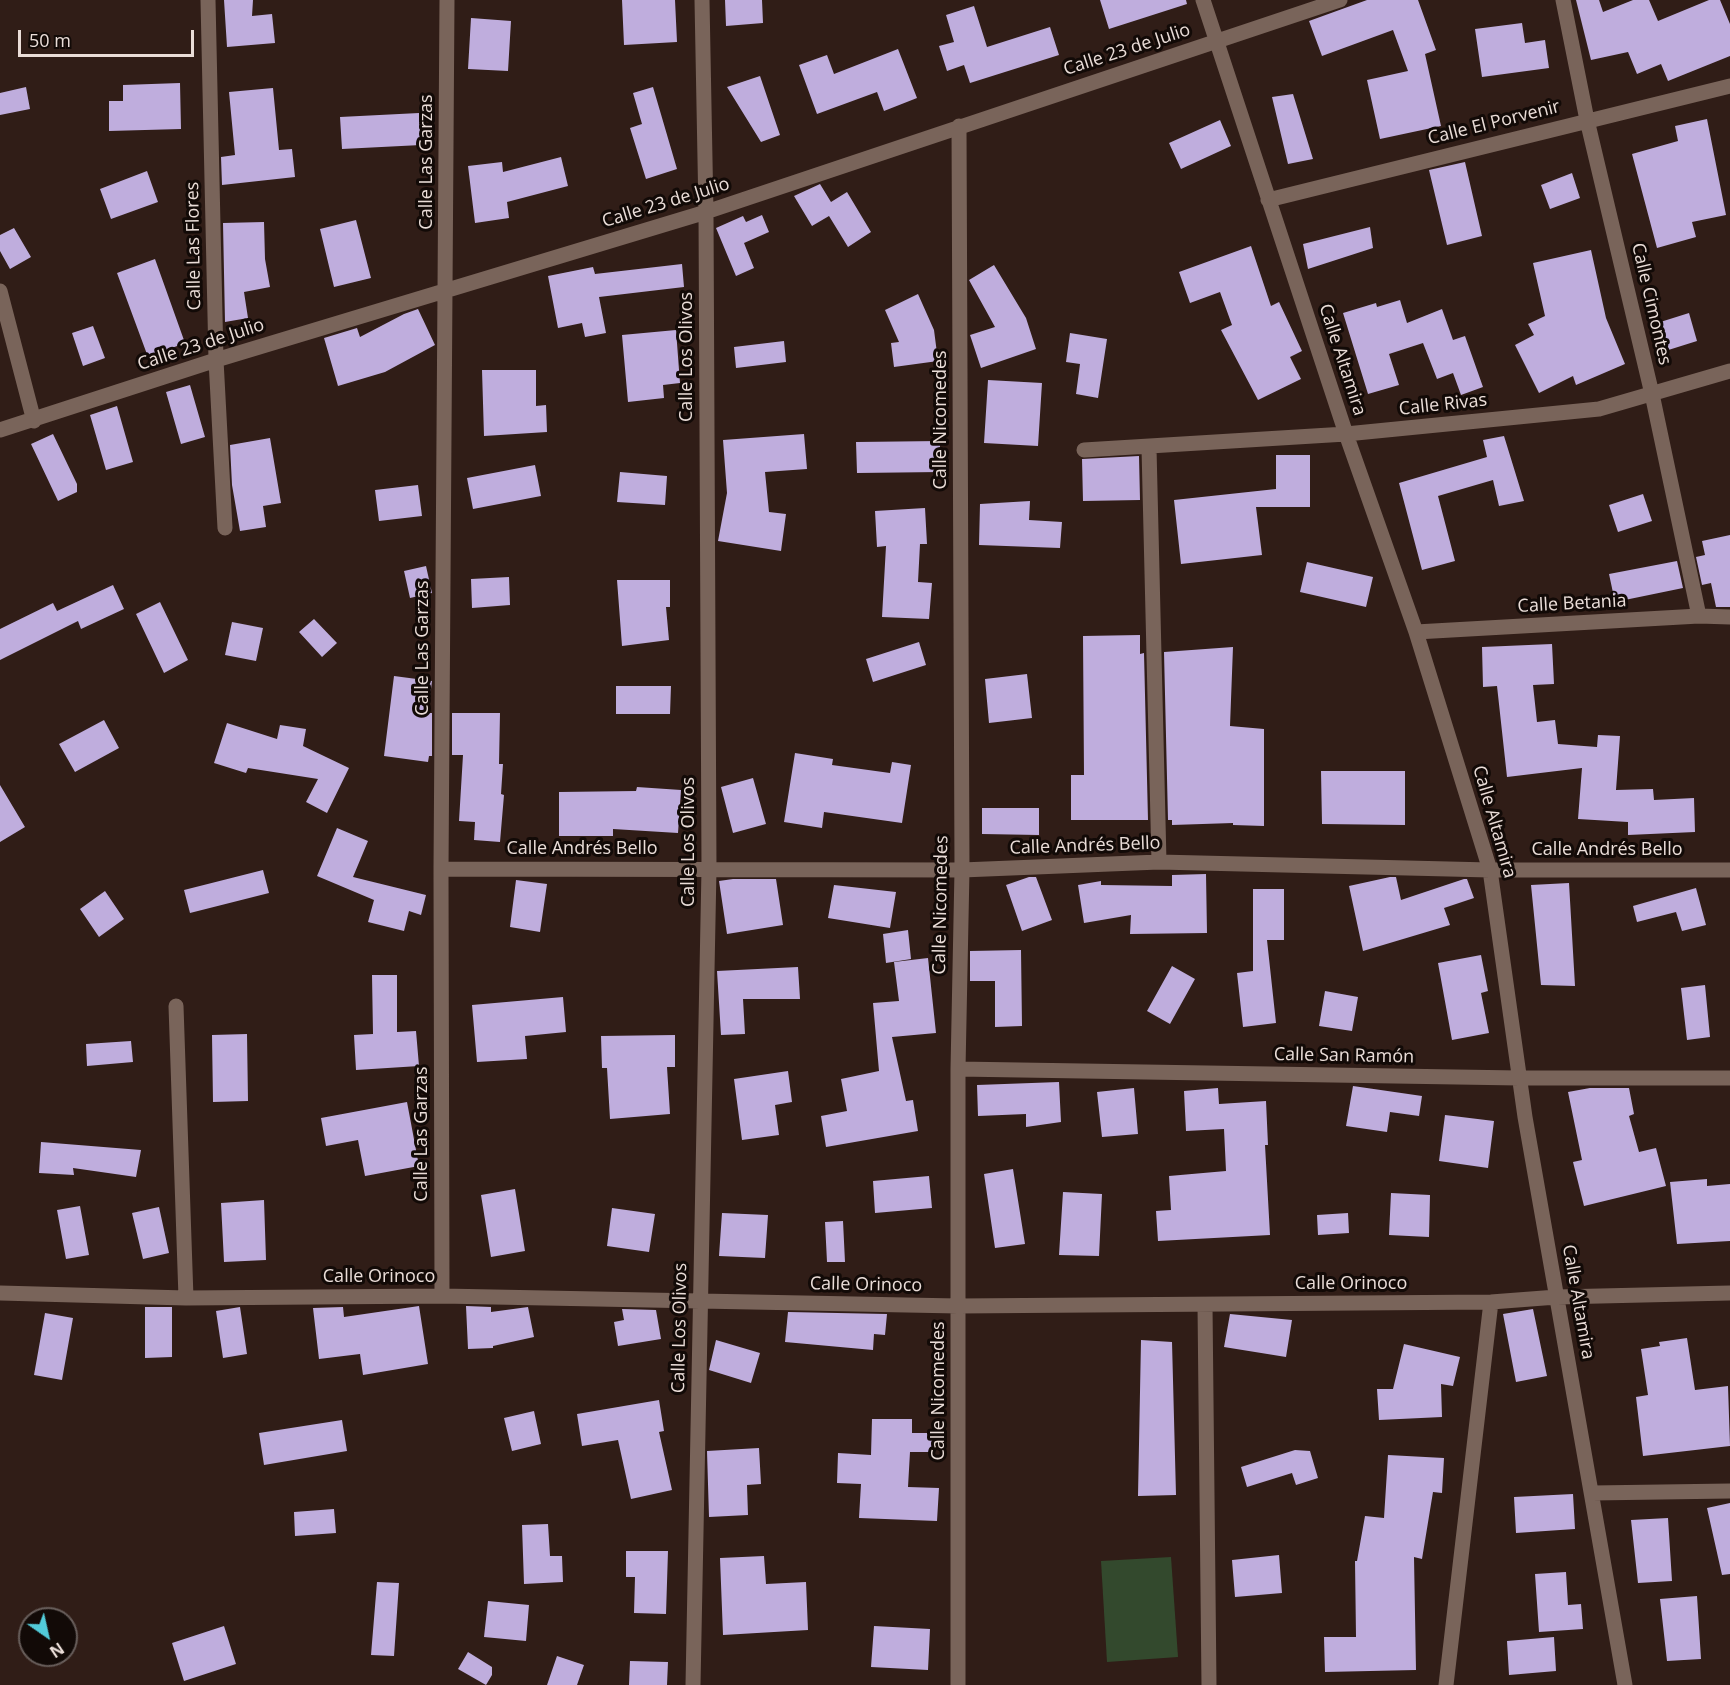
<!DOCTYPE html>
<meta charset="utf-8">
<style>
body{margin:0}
#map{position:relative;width:1730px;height:1685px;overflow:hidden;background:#301d17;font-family:"Open Sans",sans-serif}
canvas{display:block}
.north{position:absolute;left:18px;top:1607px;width:60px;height:60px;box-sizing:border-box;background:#120a07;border:2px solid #685e5b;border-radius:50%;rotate:146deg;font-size:16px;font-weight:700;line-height:24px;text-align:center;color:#eaddd8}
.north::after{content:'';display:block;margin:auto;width:21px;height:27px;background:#52cbd9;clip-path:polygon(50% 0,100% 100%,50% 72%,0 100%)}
.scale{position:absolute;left:18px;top:30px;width:176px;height:27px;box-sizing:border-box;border:3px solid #eaddd8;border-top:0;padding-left:8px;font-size:18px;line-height:21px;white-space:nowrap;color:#eaddd8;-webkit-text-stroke:4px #120a07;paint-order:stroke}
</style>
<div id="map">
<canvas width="1730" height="1685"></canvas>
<div class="north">N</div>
<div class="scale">50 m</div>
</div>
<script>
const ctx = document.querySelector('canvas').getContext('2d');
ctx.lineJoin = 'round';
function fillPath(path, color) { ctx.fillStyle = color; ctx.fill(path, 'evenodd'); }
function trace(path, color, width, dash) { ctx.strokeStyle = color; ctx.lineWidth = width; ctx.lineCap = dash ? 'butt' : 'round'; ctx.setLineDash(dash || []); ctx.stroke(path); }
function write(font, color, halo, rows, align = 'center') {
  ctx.font = font + ' "Open Sans",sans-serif'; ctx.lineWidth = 6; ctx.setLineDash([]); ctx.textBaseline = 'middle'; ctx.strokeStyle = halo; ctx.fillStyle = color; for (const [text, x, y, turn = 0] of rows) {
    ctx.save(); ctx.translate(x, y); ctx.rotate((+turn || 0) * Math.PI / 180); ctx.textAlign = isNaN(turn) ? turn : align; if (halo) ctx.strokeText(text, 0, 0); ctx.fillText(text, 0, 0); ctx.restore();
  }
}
const green = new Path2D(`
 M1171 1557 1178 1657 1107 1662 1101 1561Z`);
const building = new Path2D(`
 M224 0H253L252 16 272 14 275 43 227 47Z
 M622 0H675L677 42 624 45Z
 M725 0H762L763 23 726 26Z
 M1100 0H1186L1187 4 1109 29Z
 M1367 0H1418L1436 50 1425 54 1441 126 1380 139 1367 80 1408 71 1393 30 1322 56 1309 21Z
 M1576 0H1599L1603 12 1633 0H1649L1658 21 1709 0H1720L1730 24V56L1668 81 1661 64 1637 74 1628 52 1591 60Z
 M974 6 987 47 1050 27 1059 55 970 83 964 65 947 71 939 46 954 42 946 15Z
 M471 18 511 21 508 71 468 69Z
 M1522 23 1525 43 1545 40 1549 68 1482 77 1475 29Z
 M898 49 917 98 884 111 877 92 817 114 799 65 827 55 834 74Z
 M760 76 780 135 761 142 727 87Z
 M180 83 181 129 109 131V101H123V85Z
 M26 87 30 109 0 115V93Z
 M653 87 677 169 646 179 630 128 642 124 633 93Z
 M273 88 279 150 292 149 295 177 222 185 221 157 235 155 229 92Z
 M1293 94 1313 159 1288 164 1272 97Z
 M419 113 421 145 342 149 340 117Z
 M1707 119 1726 215 1692 222 1696 237 1657 248 1632 154 1678 141 1675 126Z
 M1220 120 1231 146 1181 169 1169 143Z
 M561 157 568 186 507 202 509 218 475 223 468 166 502 162 503 172Z
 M1465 162 1482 236 1447 245 1429 170Z
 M147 171 158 202 111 219 100 189Z
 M1572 173 1580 198 1550 209 1541 185Z
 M820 184 831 202 847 192 871 232 848 247 829 216 812 226 794 196Z
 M762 215 769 232 744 243 754 268 736 276 716 228 743 216 746 222Z
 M356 220 371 278 334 287 320 229Z
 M264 222 265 259 270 287 244 292 248 318 225 322 223 223Z
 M1370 227 1373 248 1308 269 1303 244Z
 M14 228 31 257 10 269 0 251V235Z
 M1251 246 1271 306 1279 302 1302 351 1290 357 1301 379 1258 400 1221 330 1232 325 1220 292 1190 303 1179 272Z
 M1591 250 1606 318 1625 364 1576 385 1573 376 1539 393 1515 345 1534 335 1528 324 1545 316 1533 263Z
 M155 259 185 343 148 357 117 273Z
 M682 264 684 287 599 297 606 333 585 337 582 323 558 328 548 276 593 267 595 274Z
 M994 265 1026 318 1036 349 981 368 970 335 995 327 969 280Z
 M918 294 934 330 938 361 894 367 891 343 899 342 885 310Z
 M1400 300 1407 323 1442 309 1453 340 1465 336 1483 387 1461 395 1453 373 1437 379 1423 343 1389 354 1399 385 1368 394 1343 313 1376 303 1377 307Z
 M418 309 435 345 385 372 338 386 324 338 357 328 360 337 404 314Z
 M1689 313 1697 341 1662 352 1654 324Z
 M93 326 105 358 83 366 72 333Z
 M676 330 680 383 663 385 664 398 628 402 622 335Z
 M1070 333 1107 339 1098 398 1076 394 1080 364 1066 362Z
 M784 341 786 362 736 368 734 347Z
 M482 370H536V406L546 405 547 432 484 436Z
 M988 380 1042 383 1038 446 984 443Z
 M190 385 205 437 181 444 166 392Z
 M117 406 133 462 106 470 90 415Z
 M53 434 77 484V492L58 501 31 444Z
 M804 434 807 469 765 472 769 512 786 514 781 551 718 541 727 493 723 440Z
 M1504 436 1524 501 1499 506 1493 480 1438 496 1455 561 1422 570 1399 483 1487 457 1483 440Z
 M270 438 281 503 263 506 266 527 240 531 232 485 230 445Z
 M940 441V472L857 473 856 442Z
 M1276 455H1310V507H1256L1262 555 1181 564 1174 500 1276 489Z
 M1139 456 1140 500 1083 501 1082 459Z
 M535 465 541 496 473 509 467 478Z
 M620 472 667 476 665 505 617 502Z
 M418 485 422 516 379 521 375 490Z
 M1643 494 1652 521 1618 532 1609 505Z
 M1030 501 1029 520 1062 522 1060 548 979 545 980 504Z
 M925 508 927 544H920L918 582 932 583 929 619 882 617 886 546 877 547 875 511Z
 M1730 535V607H1716L1711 583 1702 585 1696 557 1705 555 1702 541Z
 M1677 561 1683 588 1615 602 1609 574Z
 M1307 562 1373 577 1366 607 1300 592Z
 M426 566 432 593 410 598 404 571Z
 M509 577 510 605 472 608 471 579Z
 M617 580H670V607H666L669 640 622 646Z
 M113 585 124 609 81 629 78 621 0 660V629L53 603 57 611Z
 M160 602 188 660 164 673 136 614Z
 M314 619 337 643 322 657 299 632Z
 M232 622 263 628 256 661 225 655Z
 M1140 635V654L1144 653 1148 820H1071V775H1084L1083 636Z
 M919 642 926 665 873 682 866 659Z
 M1552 644 1554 684 1533 685 1537 722 1555 720 1558 744 1597 747 1598 735 1620 736 1616 790 1653 789 1654 800 1694 798 1695 832 1628 835V822L1578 819 1582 768 1507 777 1497 686 1483 687 1482 647Z
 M1233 647 1230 726 1264 729V826L1233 825V823L1172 825V820H1168L1164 652Z
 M1027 674 1032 718 989 723 985 679Z
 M394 676 432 681 428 713H432V756H429L428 762 384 756Z
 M616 686H671L670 714H616Z
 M452 713H500L499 764H503L501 794 504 795 500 842 474 840 475 822 459 821 463 755H452Z
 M104 720 119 748 75 772 59 744Z
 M227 723 277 739 280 725 306 729 303 746 349 768 327 813 306 802 318 779 248 768 246 773 214 763Z
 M795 753 833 759 832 765 890 773 892 762 911 765 902 823 824 812 822 828 784 822Z
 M1321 771H1405V825L1322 824Z
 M753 778 766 824 733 833 721 787Z
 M0 785 25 827 0 842Z
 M637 787 681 790 678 833 613 829V836H559V792L636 791Z
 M982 808H1039V835L982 834Z
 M337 828 368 841 353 877 426 895 421 915 409 911 404 931 368 922 374 900 317 876Z
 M263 870 269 893 190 913 184 890Z
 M1206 874 1207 933 1130 934 1131 915 1084 923 1078 885 1101 881V885L1172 886V875Z
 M1029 877H1036L1052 920 1022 931 1006 885Z
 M1390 877H1396L1401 900 1464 879H1467L1474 898 1444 908 1450 925 1363 951 1349 886Z
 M733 879H776L783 925 727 934 719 881Z
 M516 880 547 884 540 932 510 927Z
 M1569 883 1575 986 1541 985 1531 885Z
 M834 885 896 892 890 928 828 918Z
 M1696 888 1706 925 1682 931 1676 912 1637 922 1633 906Z
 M1253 889H1284V940H1267L1276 1023 1243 1027 1237 973 1253 971Z
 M105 891 124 919 99 937 80 909Z
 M908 930 911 959 886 963 883 934Z
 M1021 950 1022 1026 995 1027V981H970V951Z
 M1481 955 1488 991 1481 993 1489 1033 1452 1040 1438 963Z
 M928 958 936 1033 892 1037 906 1101 913 1100 918 1131 826 1147 821 1116 847 1111 841 1079 879 1071 873 1003 899 1001 894 962Z
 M1172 966 1195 979 1170 1024 1147 1011Z
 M798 967 800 999H743L745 1034 721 1035 717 971Z
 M372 975H397V1032L416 1031 419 1066 356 1070 354 1035 373 1034Z
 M1705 985 1710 1037 1687 1040 1681 988Z
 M1325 991 1358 997 1352 1031 1319 1026Z
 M563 997 566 1032 525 1036 527 1059 477 1062 472 1005Z
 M247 1034 248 1101 213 1102 212 1035Z
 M675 1035V1067H667L670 1114 610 1119 607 1068H602L601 1036Z
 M131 1041 133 1062 87 1066 86 1044Z
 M788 1071 792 1102 775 1105 779 1135 742 1140 734 1079Z
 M1059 1082 1061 1122 1026 1127V1114L978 1116 977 1085Z
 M1353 1086 1422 1096 1419 1116 1390 1112 1387 1132 1346 1126Z
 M1134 1088 1138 1134 1102 1137 1097 1092Z
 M1218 1088 1219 1104 1266 1101 1268 1145H1265L1270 1235 1158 1241 1156 1211 1171 1210 1169 1176 1226 1171 1224 1129 1186 1131 1184 1091Z
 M1590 1088H1629L1634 1114 1629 1116 1639 1152 1656 1148 1666 1186 1584 1206 1573 1162 1582 1160 1568 1092Z
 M407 1102 419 1166 365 1176 358 1140 326 1146 321 1118Z
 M1445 1115 1494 1121 1488 1168 1439 1161Z
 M41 1142 141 1150 136 1177 73 1168 74 1175 39 1173Z
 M1013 1169 1025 1244 995 1248 984 1174Z
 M929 1176 932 1208 875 1213 873 1181Z
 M1707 1179V1186L1730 1184V1241L1677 1244 1670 1182Z
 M515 1189 525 1251 491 1257 481 1195Z
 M1063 1192 1102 1194 1099 1256 1059 1255Z
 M1391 1193 1430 1195 1429 1237 1389 1235Z
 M264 1200 266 1260 224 1262 221 1203Z
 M80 1206 89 1255 66 1259 57 1210Z
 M159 1207 169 1253 143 1259 132 1213Z
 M612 1208 655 1214 649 1252 607 1246Z
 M722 1213 768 1215 765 1258 719 1256Z
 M1348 1213 1349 1233 1318 1235 1317 1215Z
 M843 1221 845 1262H827L825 1222Z
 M419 1306 428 1364 363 1375 360 1354 319 1359 313 1308 343 1307 344 1317Z
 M466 1306 491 1307V1312L528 1307 534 1337 493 1346V1348L468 1349Z
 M145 1307H172V1357L145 1358Z
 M240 1307 247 1354 223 1358 216 1311Z
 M622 1309 656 1310 661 1339 618 1346 614 1322 624 1320Z
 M1533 1309 1547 1376 1516 1382 1503 1314Z
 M788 1312 887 1314 885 1335 874 1334 873 1350 785 1342Z
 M45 1313 73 1318 62 1380 34 1375Z
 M1230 1314 1292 1320 1286 1357 1224 1347Z
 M1687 1338 1695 1390 1728 1386 1730 1446 1643 1456 1636 1397 1648 1395 1641 1349 1660 1346 1659 1342Z
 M716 1340 760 1353 751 1383 709 1370Z
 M1141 1340 1172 1342 1176 1495 1138 1496Z
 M1404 1344 1460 1357 1453 1386 1441 1384 1442 1417 1379 1420 1377 1389H1393Z
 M659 1400 664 1431 659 1432 672 1490 631 1499 618 1440 582 1446 577 1414Z
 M534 1411 541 1444 512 1451 504 1418Z
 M872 1419H912V1433H934V1452H910L908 1487 939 1488 937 1521 859 1518 861 1484 837 1483 838 1453 871 1455Z
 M342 1420 347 1451 264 1465 259 1433Z
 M759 1448 761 1484 747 1485 748 1515 709 1517 707 1451Z
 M1295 1450 1310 1451 1318 1478 1296 1485 1292 1473 1247 1487 1241 1467Z
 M1388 1455 1444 1458 1442 1493 1433 1492 1422 1559 1414 1557 1416 1670 1325 1672 1324 1637H1356L1355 1561H1357L1365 1516 1384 1518Z
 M1573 1494 1575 1529 1516 1533 1514 1497Z
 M1730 1503V1574L1722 1575 1707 1508Z
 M334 1509 336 1533 295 1536 294 1512Z
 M1668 1518 1672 1581 1638 1583 1631 1520Z
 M548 1524 550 1556H562L563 1582 524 1584 522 1525Z
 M626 1551H668L666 1614 634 1613 635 1577H626Z
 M1279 1555 1282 1593 1235 1597 1232 1560Z
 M764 1556 766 1584 806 1582 808 1630 723 1635 720 1558Z
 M1566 1572 1568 1605 1581 1604 1583 1629 1539 1632 1535 1574Z
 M377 1582 399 1583 394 1656 371 1655Z
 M1697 1596 1701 1659 1667 1661 1660 1599Z
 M488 1601 529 1605 526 1641 484 1637Z
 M224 1626 236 1664 184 1681 172 1643Z
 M874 1626 930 1629 928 1670 871 1667Z
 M1554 1637 1556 1671 1509 1675 1507 1641Z
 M468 1652 492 1667V1675L486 1685 458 1669Z
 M557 1656 584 1665 577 1685H547Z
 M630 1661 668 1662 667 1685H629Z`);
const minor = new Path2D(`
 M208 0 216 360 225 528
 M1203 0 1346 434 1416 632 1490 870 1525 1117 1625 1685
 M1563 0 1587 120 1652 394 1699 616
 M1268 200 1730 86
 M0 291 34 421
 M0 430 216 360 706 212 1340 0
 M1149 448 1159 862
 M1084 450 1346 434 1599 409 1730 371
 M1416 632 1699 616 1730 617
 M441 869 962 870 1159 862 1490 870H1730
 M176 1006 186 1298
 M958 1069 1519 1078H1730
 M0 1293 186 1298 442 1296 958 1306 1491 1302 1557 1297 1730 1293
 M442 1296 441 869 447 0
 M1205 1305 1209 1685
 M1592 1493 1730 1491
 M693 1685 709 869 706 212 702 0
 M958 1685V1069L962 870 959 126
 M1446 1685 1491 1302`);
const streetNames = [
 ["Calle 23 de Julio",1127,50,-18],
 ["Calle El Porvenir",1494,123,-14],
 ["Calle Las Garzas",427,162,-90],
 ["Calle 23 de Julio",666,203,-17],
 ["Calle Las Flores",194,246,-91],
 ["Calle Cimontes",1651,304,77],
 ["Calle 23 de Julio",201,345,-18],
 ["Calle Los Olivos",687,357,-90],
 ["Calle Altamira",1342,360,72],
 ["Calle Rivas",1443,405,-6],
 ["Calle Nicomedes",941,420,-90],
 ["Calle Betania",1572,604,-3],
 ["Calle Las Garzas",423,648,-90],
 ["Calle Altamira",1494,822,74],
 ["Calle Los Olivos",689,842,-90],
 ["Calle Andrés Bello",1085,846,-2],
 ["Calle Andrés Bello",582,849],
 ["Calle Andrés Bello",1607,850],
 ["Calle Nicomedes",941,905,-89],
 ["Calle San Ramón",1344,1056,1],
 ["Calle Las Garzas",422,1134,-90],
 ["Calle Orinoco",379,1277],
 ["Calle Orinoco",1351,1284],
 ["Calle Orinoco",866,1285,1],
 ["Calle Altamira",1578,1302,80],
 ["Calle Los Olivos",680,1328,-89],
 ["Calle Nicomedes",939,1391,-90]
];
fillPath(green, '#33492d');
fillPath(building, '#bfaddd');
trace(minor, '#79645a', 15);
write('18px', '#eaddd8', '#120a07', streetNames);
</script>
